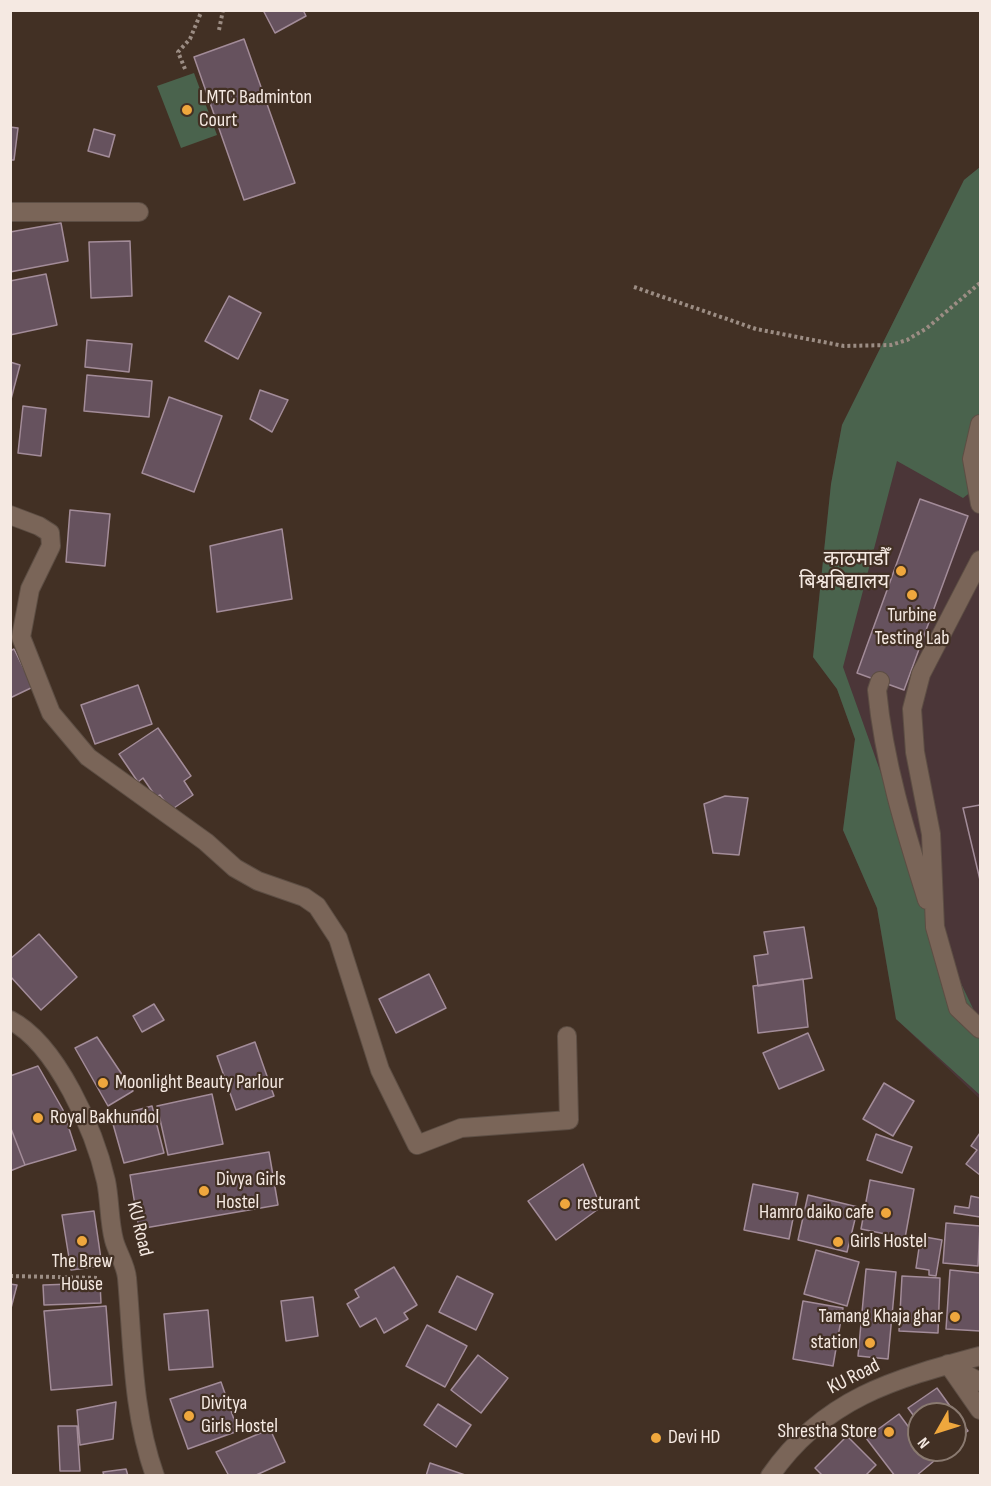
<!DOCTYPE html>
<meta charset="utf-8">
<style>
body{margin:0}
#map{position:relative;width:991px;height:1486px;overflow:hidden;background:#423024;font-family:"Sofia Sans Condensed",sans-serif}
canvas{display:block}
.frame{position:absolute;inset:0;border:12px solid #f5e9e2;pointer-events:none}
.north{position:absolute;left:907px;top:1402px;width:60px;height:60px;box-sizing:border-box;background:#423024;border:2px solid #8a7a70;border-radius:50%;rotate:231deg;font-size:16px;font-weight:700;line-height:24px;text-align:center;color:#f5e9e2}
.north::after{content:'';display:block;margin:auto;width:21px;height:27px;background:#efa73d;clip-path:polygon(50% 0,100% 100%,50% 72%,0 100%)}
</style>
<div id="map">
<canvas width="991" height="1486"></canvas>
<div class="frame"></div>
<div class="north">N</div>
</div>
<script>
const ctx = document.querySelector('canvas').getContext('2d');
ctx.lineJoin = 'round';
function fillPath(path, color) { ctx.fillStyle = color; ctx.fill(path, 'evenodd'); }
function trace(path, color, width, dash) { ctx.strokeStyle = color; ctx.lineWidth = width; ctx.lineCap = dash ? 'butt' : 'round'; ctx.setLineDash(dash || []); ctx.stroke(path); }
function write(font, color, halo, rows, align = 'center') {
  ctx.font = font + ' "Sofia Sans Condensed","Noto Sans Devanagari",sans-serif'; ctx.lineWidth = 4.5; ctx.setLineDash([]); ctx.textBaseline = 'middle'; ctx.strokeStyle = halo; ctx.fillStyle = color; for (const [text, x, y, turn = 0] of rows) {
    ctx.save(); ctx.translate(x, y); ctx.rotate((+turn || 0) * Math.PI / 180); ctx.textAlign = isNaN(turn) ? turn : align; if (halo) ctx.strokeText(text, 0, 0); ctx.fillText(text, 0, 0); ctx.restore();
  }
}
const education = new Path2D(`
 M980 167V1099L896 1019 877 908 843 830 855 739 837 689 813 657 831 484 842 425 964 180Z`);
const green = new Path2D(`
 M194 73 217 135 181 148 157 86Z
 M980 167V485L963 498 897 461 843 667 942 944 980 1023V1095L896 1019 877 908 843 830 855 739 837 689 813 657 831 484 842 425 964 180Z`);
const building = new Path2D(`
 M263 10H303L306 16 275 33Z
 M244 39 295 183 244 200 194 57Z
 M10 127 18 128 14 160H10Z
 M94 129 115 135 109 157 88 151Z
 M61 223 68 261 10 272V232Z
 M130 241 132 296 91 298 89 242Z
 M46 274 57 325 10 335V281Z
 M229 296 261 313 238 359 205 341Z
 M87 340 132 344 129 372 85 367Z
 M10 362 20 365 10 403Z
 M87 375 152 381 149 417 84 411Z
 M260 390 288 400 272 432 250 419Z
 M169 397 222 416 194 492 142 473Z
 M23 406 46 409 41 456 18 453Z
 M920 499 968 516 904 690 857 673Z
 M70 510 110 514 105 566 66 562Z
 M282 529 292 599 217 612 210 546Z
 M14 649 33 687 10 698V651Z
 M138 685 152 724 95 744 81 705Z
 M158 728 191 776 184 781 193 795 171 810 160 795 156 797 143 778 138 782 119 754Z
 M725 796 748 798 739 855 713 853 704 804Z
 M980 805V880L963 808Z
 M980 805V880L963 808Z
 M804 927 812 978 758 986 754 956 768 954 764 932Z
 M39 934 77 977 41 1010 10 976V959Z
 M429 974 446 1008 396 1033 379 999Z
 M803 979 808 1027 758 1033 753 986Z
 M154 1004 164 1020 142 1032 133 1016Z
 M808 1033 824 1070 779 1089 763 1053Z
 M97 1037 133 1091 108 1106 75 1048Z
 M255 1042 274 1096 236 1110 217 1056Z
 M38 1066 63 1110 76 1150 25 1165 10 1126V1076Z
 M884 1083 914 1101 893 1136 863 1119Z
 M212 1094 223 1144 168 1155 157 1106Z
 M152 1106 164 1153 124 1163 111 1117Z
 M10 1126 25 1165 10 1171Z
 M980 1133V1175L966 1164 977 1150 971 1146Z
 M876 1134 912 1147 902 1173 867 1160Z
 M269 1152 278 1205 139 1229 130 1175Z
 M583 1164 601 1207 556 1240 528 1201Z
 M870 1180 914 1189 905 1238 861 1229Z
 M753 1184 798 1193 789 1239 744 1230Z
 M808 1195 858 1207 847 1252 798 1240Z
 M971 1196 980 1198V1217L954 1213 955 1206 969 1208Z
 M94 1211 102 1266 71 1270 62 1215Z
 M946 1223 980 1226 978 1266 943 1263Z
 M925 1237 942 1240 936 1276 929 1275V1270L916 1268 919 1248H923Z
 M816 1250 859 1262 847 1306 804 1294Z
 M394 1267 417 1305 404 1313 408 1319 384 1333 376 1318 360 1327 347 1304 359 1297 355 1290Z
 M866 1269 896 1272 888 1359 858 1356Z
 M950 1270 980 1273V1331L946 1329Z
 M457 1276 493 1294 476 1330 439 1312Z
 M902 1276 940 1278 938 1333 899 1331Z
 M100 1283 101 1303 44 1305 43 1285Z
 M10 1284 17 1285 10 1312Z
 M313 1297 318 1336 286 1341 281 1301Z
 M803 1301 843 1308 833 1366 793 1359Z
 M106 1306 112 1385 51 1390 44 1311Z
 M208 1310 213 1367 169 1370 164 1314Z
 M427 1325 467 1346 445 1387 406 1366Z
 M478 1355 508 1378 481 1413 451 1390Z
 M221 1382 238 1431 188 1449 170 1399Z
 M937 1388 968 1431 955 1440V1414H919V1423L908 1408Z
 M116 1402 113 1439 80 1445 77 1410Z
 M438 1404 471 1425 456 1447 424 1425Z
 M899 1414 919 1441V1450H926L934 1461 916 1476H895L866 1438Z
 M58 1426H77L80 1471H60Z
 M270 1429 285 1462 254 1476H229L216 1452Z
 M847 1436 876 1465 865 1476H823L815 1468Z
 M430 1463 468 1476H426Z
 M126 1469 128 1476H104L103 1472Z`);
const path = new Path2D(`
 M219 30 223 10
 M185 69 178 52 190 39 202 10
 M634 287 756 329 844 346 891 345 907 340 927 328 980 283
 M10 1276 100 1278`);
const minor = new Path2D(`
 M10 212H139
 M980 424 972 459 980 504
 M10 515 39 526 50 533 51 546 30 589 21 637 51 713 88 757 206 842 235 868 258 881 304 897 317 906 338 938 380 1070 417 1145 461 1128 569 1120 567 1036
 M980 560 921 674 912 709 915 752 931 834 935 927 958 1008 980 1029
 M880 681 877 690C884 763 905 830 927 900
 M10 1020C57 1044 95 1132 106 1181 110 1200 109 1221 114 1240 117 1252 126 1265 127 1278 133 1346 132 1411 155 1476
 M948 1364 980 1410
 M952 1367 980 1382
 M770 1476C824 1398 894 1379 980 1356`);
const markers = [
 [187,110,6,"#efa73d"],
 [901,571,6,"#efa73d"],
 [912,595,6,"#efa73d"],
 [103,1083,6,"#efa73d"],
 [38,1118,6,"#efa73d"],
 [204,1191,6,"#efa73d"],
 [565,1204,6,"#efa73d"],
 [886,1213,6,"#efa73d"],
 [82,1241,6,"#efa73d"],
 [838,1242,6,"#efa73d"],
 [955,1317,6,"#efa73d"],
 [870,1343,6,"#efa73d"],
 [189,1416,6,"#efa73d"],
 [889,1432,6,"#efa73d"],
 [656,1438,6,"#efa73d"]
];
const poiNames = [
 ["LMTC Badminton",199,98],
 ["Court",199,121],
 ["काठमाडौँ",889,560,"right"],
 ["बिश्वबिद्यालय",889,583,"right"],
 ["Turbine",912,616,"center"],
 ["Testing Lab",912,639,"center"],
 ["Moonlight Beauty Parlour",115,1083],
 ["Royal Bakhundol",50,1118],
 ["Divya Girls",216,1180],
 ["Hostel",216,1203],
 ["resturant",577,1204],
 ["Hamro daiko cafe",874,1213,"right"],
 ["Girls Hostel",850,1242],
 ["The Brew",82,1262,"center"],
 ["House",82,1285,"center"],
 ["Tamang Khaja ghar",943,1317,"right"],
 ["station",858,1343,"right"],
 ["Divitya",201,1404],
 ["Girls Hostel",201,1427],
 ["Shrestha Store",877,1432,"right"],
 ["Devi HD",668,1438]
];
const streetNames = [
 ["KU Road",139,1229,76],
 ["KU Road",854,1377,-27]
];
fillPath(education, '#4b3638');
fillPath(green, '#4a634d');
fillPath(building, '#66525e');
trace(building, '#a38c99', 1.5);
trace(minor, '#5d4e44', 20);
trace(path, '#9c8d84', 4, [3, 3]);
trace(minor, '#7a6558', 18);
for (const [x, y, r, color] of markers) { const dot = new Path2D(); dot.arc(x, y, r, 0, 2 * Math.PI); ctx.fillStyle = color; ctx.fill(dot); trace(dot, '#423024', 2); }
write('20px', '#f5e9e2', '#423024', poiNames, 'left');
write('20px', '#f5e9e2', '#423024', streetNames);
</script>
